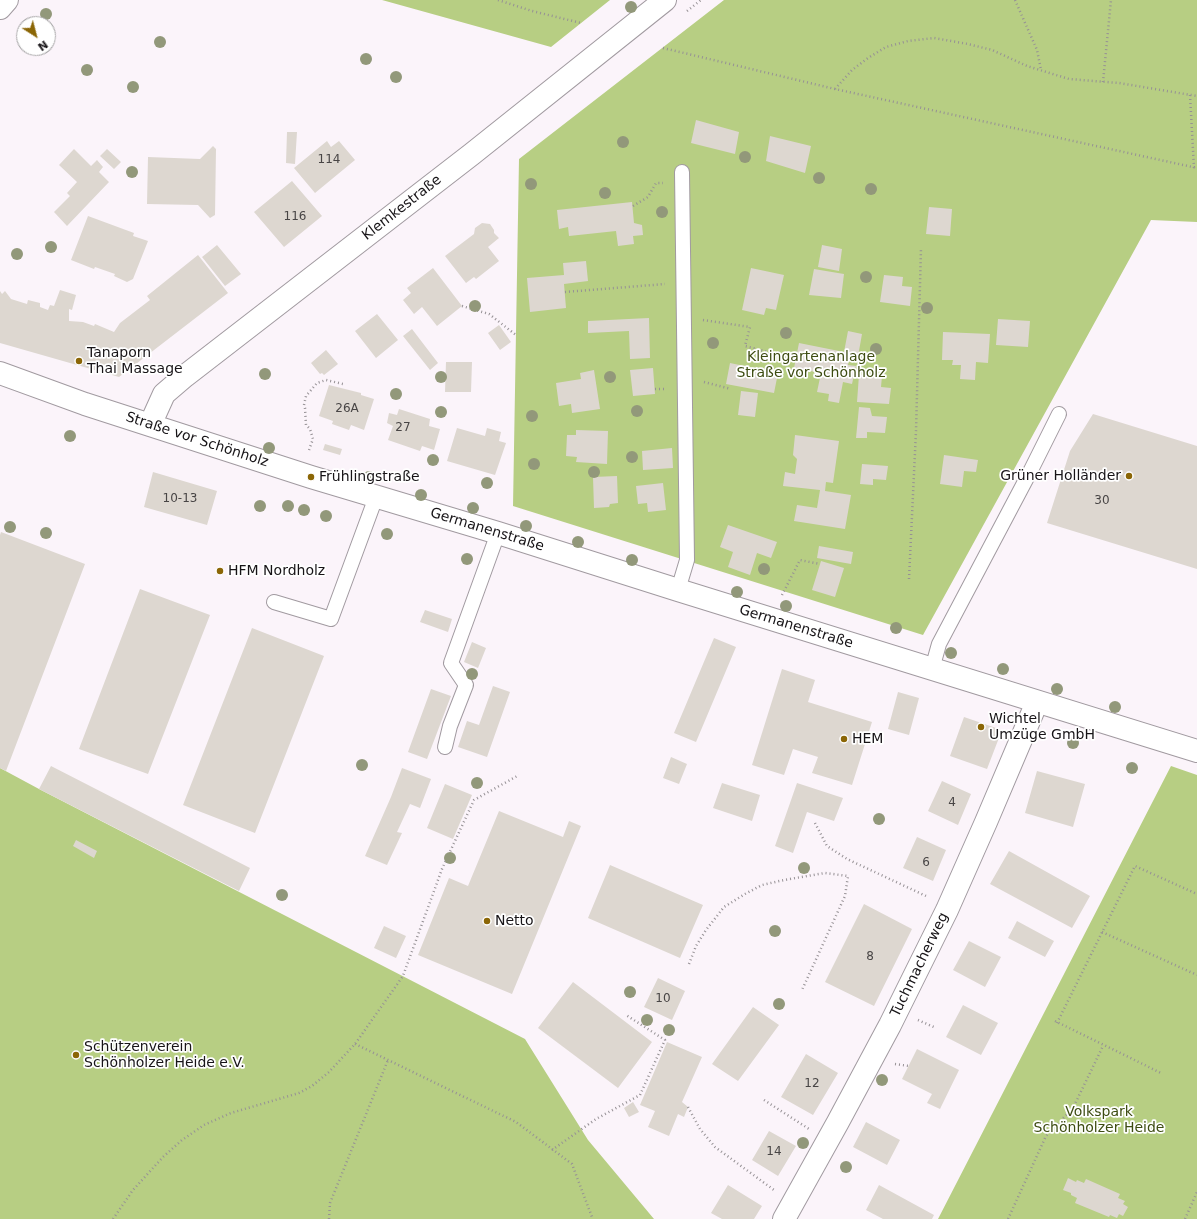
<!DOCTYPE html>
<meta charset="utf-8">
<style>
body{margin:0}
#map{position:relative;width:1197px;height:1219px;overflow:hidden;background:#fbf4fa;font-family:"DejaVu Sans",sans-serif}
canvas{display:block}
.north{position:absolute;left:16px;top:16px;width:40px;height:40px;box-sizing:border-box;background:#fff;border:1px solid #a2a1a2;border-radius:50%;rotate:144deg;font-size:11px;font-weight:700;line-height:16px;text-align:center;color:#171417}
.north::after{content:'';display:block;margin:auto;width:14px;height:18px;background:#8b6606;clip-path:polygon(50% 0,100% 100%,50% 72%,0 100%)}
</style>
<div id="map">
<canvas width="1197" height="1219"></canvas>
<div class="north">N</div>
</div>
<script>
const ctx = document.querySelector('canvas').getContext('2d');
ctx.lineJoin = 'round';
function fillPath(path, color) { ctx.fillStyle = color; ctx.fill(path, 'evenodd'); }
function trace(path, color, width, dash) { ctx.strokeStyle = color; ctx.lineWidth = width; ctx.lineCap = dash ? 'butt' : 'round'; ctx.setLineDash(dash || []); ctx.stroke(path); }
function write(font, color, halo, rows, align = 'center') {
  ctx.font = font + ' "DejaVu Sans",sans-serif'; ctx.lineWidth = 3.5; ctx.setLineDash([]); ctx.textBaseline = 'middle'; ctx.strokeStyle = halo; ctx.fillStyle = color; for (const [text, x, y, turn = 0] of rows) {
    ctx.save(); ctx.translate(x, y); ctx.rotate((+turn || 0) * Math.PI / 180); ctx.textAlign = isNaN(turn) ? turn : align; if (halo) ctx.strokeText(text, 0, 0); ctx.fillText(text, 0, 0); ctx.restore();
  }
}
const green = new Path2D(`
 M382 0H610L551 47Z
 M724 0H1197V222L1151 220 923 635 513 506 519 159Z
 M1171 766 1197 775V1219H938Z
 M0 768 39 789 525 1039 588 1140 654 1219H0Z`);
const building = new Path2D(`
 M696 120 739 132 735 154 691 143Z
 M287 132H297L295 164 286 163Z
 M770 136 811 146 805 173 766 161Z
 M327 141 331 147 339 141 355 160 315 193 294 168Z
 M213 146 216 149 215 215 210 218 198 205 147 204 148 157 200 159Z
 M74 149 91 166 97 160 103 167 99 172 109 182 67 226 54 212 70 196 67 193 77 182 59 165Z
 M107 149 121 162 114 169 100 156Z
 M292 181 322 216 284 247 254 212Z
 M632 202 634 223 642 225 643 235 633 236 634 244 618 246 616 231 569 236 568 227 559 229 557 210Z
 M929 207 952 209 950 236 926 234Z
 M88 216 134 233 133 236 148 241 133 279 127 282 114 276 115 274 95 267 94 269 71 260Z
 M482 223 490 224 494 230V233L499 238 488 247 499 261 476 279 474 277 466 283 445 256 474 234 475 228Z
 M217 245 241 274 225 286 202 257Z
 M822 245 842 249 839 271 818 267Z
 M198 255 228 293 119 377 0 343V291L2 294 5 291 11 299 27 304 28 300 40 303V307L48 310 50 305 54 306 60 290 76 295 72 310 69 309V321L83 322 94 326 95 324 114 332 120 323 150 300 147 296Z
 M586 261 588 281 564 284 566 308 530 312 527 278 564 275 563 263Z
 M433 268 462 306 437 326 422 307 414 314 403 300 411 293 407 288Z
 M751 268 784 275 776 310 766 308 764 315 742 310Z
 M814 269 844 274 841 298 809 295Z
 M884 275 903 277 902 286 912 287 910 306 880 302Z
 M377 314 398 340 376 358 355 331Z
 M649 318 650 358 630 359 629 331 588 333V321Z
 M998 319 1030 321 1028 347 996 345Z
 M499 325 511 342 500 350 488 333Z
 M412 329 438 363 430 370 403 336Z
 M848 331 862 334 857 362 849 360 848 365 856 366 852 384 843 382 839 403 828 401 829 394 817 392 821 373 794 368 799 343 844 352Z
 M943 332 990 334 988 363 976 362 975 380 960 379 961 365H952L953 360H942Z
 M326 350 338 364 324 375 322 373 320 374 311 363Z
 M446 362H472L471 392H445Z
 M730 363 778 373 774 393 726 384Z
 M653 368 655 394 633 396 630 370Z
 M594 370 600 409 572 413 571 404 559 406 556 383 581 379 580 373Z
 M859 375 882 376 881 387 891 388 889 404 857 402Z
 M329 385 361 393V395L374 399 364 430 351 425 349 430 332 424 333 421 319 416Z
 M741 391 758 393 755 417 738 415Z
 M859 407 870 408 872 416 887 417 885 433 867 432V438H856Z
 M399 409 430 419 429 426 440 429 434 450 422 446 420 451 388 440 393 426 387 423 389 413 397 415Z
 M1093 414 1197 446V569L1047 523 1070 451Z
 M457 428 485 436 487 428 501 432 499 441 506 443 495 475 447 461Z
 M576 430 608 431 607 464 576 462 577 457 566 456 567 435H576Z
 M795 435 839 441 833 483 826 482 825 491 851 495 845 529 794 521 797 505 817 508 820 490 783 486 785 472 795 474 797 459 793 455Z
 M325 444 342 449 340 455 323 450Z
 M672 448 673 468 643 470 642 451Z
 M944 455 978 460 976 472 964 471 962 487 940 484Z
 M862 464 888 466 886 480 873 479V485L860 484Z
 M153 472 217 491 207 525 144 507Z
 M617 476 618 503 610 504 609 507 594 508 593 477Z
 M663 483 666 510 648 512 647 503 638 504 636 486Z
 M728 525 777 542 771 558 757 553 750 575 728 567 733 552 720 547Z
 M1 532 85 564 6 771 0 768V535Z
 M819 546 853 552 851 564 817 558Z
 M821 561 844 568 835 597 812 590Z
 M140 589 210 615 148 774 79 749Z
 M425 610 452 619 448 632 420 622Z
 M252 628 324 656 255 833 183 805Z
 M714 638 736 647 696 742 674 733Z
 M472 642 486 648 478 668 464 662Z
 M782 669 815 680 808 702 872 722 852 785 812 773 818 757 793 749 784 775 752 765Z
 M493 686 510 692 487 757 458 747 467 721 479 725Z
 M431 689 451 696 427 759 408 752Z
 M898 692 919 698 909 735 888 729Z
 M964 717 1002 730 987 769 950 756Z
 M671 757 687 764 679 784 663 778Z
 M51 766 250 868 239 891 39 789Z
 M402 768 431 779 420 808 410 804 397 832 402 833 387 865 365 856 391 797Z
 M1037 771 1085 784 1073 827 1025 813Z
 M942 781 971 794 958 825 928 811Z
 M722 783 760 795 752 821 713 808Z
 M797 783 843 798 834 821 807 812 793 853 775 846Z
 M445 784 472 795 453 839 427 828Z
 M499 811 563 837 569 821 581 826 512 994 418 955 449 878 468 886Z
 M917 837 946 850 933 881 903 868Z
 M76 840 97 851 94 858 73 846Z
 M1009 851 1090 896 1072 928 990 884Z
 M610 865 703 905 680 958 588 918Z
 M864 904 912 929 874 1006 825 982Z
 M1017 921 1054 941 1045 957 1008 938Z
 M384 926 406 936 396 958 374 948Z
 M969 941 1001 957 985 987 953 970Z
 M658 978 685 991 672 1020 644 1007Z
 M573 982 652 1042 618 1088 538 1028Z
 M963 1005 998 1023 981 1055 946 1037Z
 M753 1007 779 1025 738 1081 712 1064Z
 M667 1042 702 1057 682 1102 688 1107 684 1117 678 1114 669 1136 648 1127 655 1111 640 1105Z
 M917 1049 959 1070 940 1109 927 1103 932 1094 902 1079Z
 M806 1054 838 1073 813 1115 781 1097Z
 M633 1102 639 1112 629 1117 624 1108Z
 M866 1122 900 1140 887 1165 853 1147Z
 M769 1131 796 1146 778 1176 752 1160Z
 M1068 1178 1076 1182 1077 1180 1084 1183 1086 1179 1120 1194 1118 1198 1125 1201 1123 1204 1128 1207 1123 1216 1119 1214 1117 1218 1110 1215 1109 1217 1075 1203 1077 1198 1071 1195V1193L1063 1190Z
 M728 1185 762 1206 754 1219H722L711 1213Z
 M879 1185 934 1215 932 1219H883L866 1210Z`);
const path = new Path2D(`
 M498 0 532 11 581 23
 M1015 0 1037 50 1041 70
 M687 11 701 0
 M663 48 835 89 1197 168
 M1103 82 1111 0
 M835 89 852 70 868 58 886 47 908 41 934 38 968 44 992 50 1027 66 1069 79 1119 83 1197 96
 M1190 95 1194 168
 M633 206 648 197 656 183H663
 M565 292 665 284
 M462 306 489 314 516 335
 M703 320 750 327 745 346 772 353
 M704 382 731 389
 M655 389H666
 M309 450 313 439 310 429 306 425 305 408 304 405 306 396 317 383 326 380 343 384
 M909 579 916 431 921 248
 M782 595 800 560 820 564
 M815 823 827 846 847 859 926 896
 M1102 932 1197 975
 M689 964 696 946 706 930 724 907 745 894 762 885 784 880 825 873 848 876 845 896 802 990
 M918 1020 936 1028
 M1055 1021 1161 1073
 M1057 1023 1135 866 1197 894
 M355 1044 516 1122 572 1164 592 1217 591 1219
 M895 1064 909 1066
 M764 1100 809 1129
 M688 1107 700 1129 715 1147 774 1190
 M552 1150 596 1119 640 1095 665 1040 626 1015
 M113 1219 133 1190 163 1157 182 1140 204 1125 231 1113 299 1093 312 1086 329 1072 355 1044 403 976 442 869 474 800 519 775
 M329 1219 330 1203 388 1060
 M1008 1219 1046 1136 1073 1108 1103 1046
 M1185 1219 1197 1192`);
const lane = new Path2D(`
 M678 590 687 560 682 172
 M274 602 331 619 376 497
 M932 669 939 644 1031 470 1059 414
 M445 747 450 726 466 685 451 663 498 533`);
const street = new Path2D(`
 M0 8 7 0
 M784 1219 838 1122 890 1025 947 910 986 822 1037 702`);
const secondary = new Path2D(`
 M0 373 85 404 311 477 498 533 678 590 1197 751
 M150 425 164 394 185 376 472 154 665 0`);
const trees = [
 [631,7],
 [46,14],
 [160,42],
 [366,59],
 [87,70],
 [396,77],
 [133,87],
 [623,142],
 [745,157],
 [132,172],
 [819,178],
 [531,184],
 [871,189],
 [605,193],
 [662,212],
 [51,247],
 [17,254],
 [866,277],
 [475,306],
 [927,308],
 [786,333],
 [713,343],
 [876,349],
 [265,374],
 [441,377],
 [610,377],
 [396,394],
 [637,411],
 [441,412],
 [532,416],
 [70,436],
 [269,448],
 [632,457],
 [433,460],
 [534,464],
 [594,472],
 [369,477],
 [487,483],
 [421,495],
 [260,506],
 [288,506],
 [473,508],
 [304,510],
 [326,516],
 [526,526],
 [10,527],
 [46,533],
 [387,534],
 [578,542],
 [467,559],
 [632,560],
 [764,569],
 [737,592],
 [786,606],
 [896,628],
 [951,653],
 [1003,669],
 [472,674],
 [1057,689],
 [1115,707],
 [1073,743],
 [362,765],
 [1132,768],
 [477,783],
 [879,819],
 [450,858],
 [804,868],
 [282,895],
 [775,931],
 [630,992],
 [779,1004],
 [647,1020],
 [669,1030],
 [882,1080],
 [803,1143],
 [846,1167]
];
const markers = [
 [79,361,4,"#8b6606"],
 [1129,476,4,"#8b6606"],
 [311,477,4,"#8b6606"],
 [220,571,4,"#8b6606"],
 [981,727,4,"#8b6606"],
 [844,739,4,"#8b6606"],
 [487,921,4,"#8b6606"],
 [76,1055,4,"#8b6606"]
];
const numberNames = [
 ["114",329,160],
 ["116",295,217],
 ["26A",347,409],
 ["27",403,428],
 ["10-13",180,499],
 ["30",1102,501],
 ["4",952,803],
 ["6",926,863],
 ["8",870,957],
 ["10",663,999],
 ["12",812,1084],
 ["14",774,1152]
];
const streetNames = [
 ["Klemkestraße",402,208,-38],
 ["Straße vor Schönholz",197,440,18],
 ["Germanenstraße",487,530,17],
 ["Germanenstraße",796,627,17],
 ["Tuchmacherweg",920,965,-64]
];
const poiNames = [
 ["Tanaporn",87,353],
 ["Thai Massage",87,369],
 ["Grüner Holländer",1121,476,"right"],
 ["Frühlingstraße",319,477],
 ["HFM Nordholz",228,571],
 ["Wichtel",989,719],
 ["Umzüge GmbH",989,735],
 ["HEM",852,739],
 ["Netto",495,921],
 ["Schützenverein",84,1047],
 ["Schönholzer Heide e.V.",84,1063]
];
const parkNames = [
 ["Kleingartenanlage",811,357],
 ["Straße vor Schönholz",811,373],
 ["Volkspark",1099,1112],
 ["Schönholzer Heide",1099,1128]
];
fillPath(green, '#b7ce83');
fillPath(building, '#ddd7d0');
trace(lane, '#a19aa0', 16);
trace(street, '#a19aa0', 24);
trace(secondary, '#a19aa0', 24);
trace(path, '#969195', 2.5, [1, 3]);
trace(lane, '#fff', 14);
trace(street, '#fff', 22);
trace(secondary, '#fff', 22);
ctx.fillStyle = '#92987a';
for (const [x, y] of trees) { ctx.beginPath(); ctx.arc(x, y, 6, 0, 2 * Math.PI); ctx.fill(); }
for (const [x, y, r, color] of markers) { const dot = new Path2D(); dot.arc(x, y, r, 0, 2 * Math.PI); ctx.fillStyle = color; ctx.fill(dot); trace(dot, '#fff', 1.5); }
write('12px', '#484545', null, numberNames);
write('14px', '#171417', '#fff', streetNames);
write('14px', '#171417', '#fff', poiNames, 'left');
write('14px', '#3d4c11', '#fff', parkNames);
</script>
